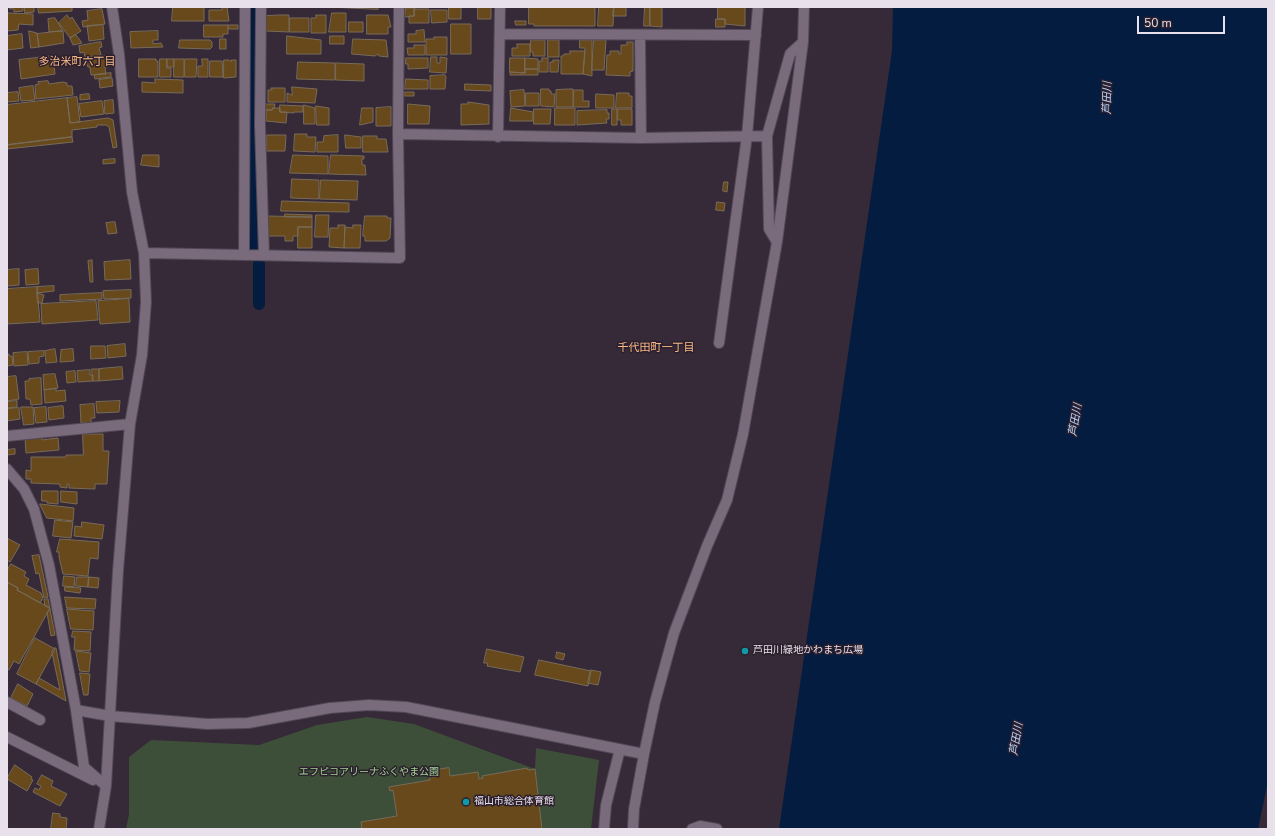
<!DOCTYPE html>
<meta charset="utf-8">
<style>
body{margin:0}
#map{position:relative;width:1275px;height:836px;overflow:hidden;background:#362a39;font-family:"Nunito Sans",sans-serif}
canvas{display:block}
.frame{position:absolute;inset:0;border:8px solid #e8e0ea;pointer-events:none}
.scale{position:absolute;left:1137px;top:16px;width:88px;height:18px;box-sizing:border-box;border:2px solid #e8e0ea;border-top:0;padding-left:5px;font-size:12px;line-height:14px;white-space:nowrap;color:#e8e0ea;-webkit-text-stroke:3px #2c202e;paint-order:stroke}
</style>
<div id="map">
<canvas width="1275" height="836"></canvas>
<div class="frame"></div>
<div class="scale">50 m</div>
</div>
<script>
const ctx = document.querySelector('canvas').getContext('2d');
ctx.lineJoin = 'round';
function fillPath(path, color) { ctx.fillStyle = color; ctx.fill(path, 'evenodd'); }
function trace(path, color, width, dash) { ctx.strokeStyle = color; ctx.lineWidth = width; ctx.lineCap = dash ? 'butt' : 'round'; ctx.setLineDash(dash || []); ctx.stroke(path); }
function write(font, color, halo, rows, align = 'center') {
  ctx.font = font + ' "Nunito Sans","Noto Sans JP",sans-serif'; ctx.lineWidth = 3; ctx.setLineDash([]); ctx.textBaseline = 'middle'; ctx.strokeStyle = halo; ctx.fillStyle = color; for (const [text, x, y, turn = 0] of rows) {
    ctx.save(); ctx.translate(x, y); ctx.rotate((+turn || 0) * Math.PI / 180); ctx.textAlign = isNaN(turn) ? turn : align; if (halo) ctx.strokeText(text, 0, 0); ctx.fillText(text, 0, 0); ctx.restore();
  }
}
const green = new Path2D(`
 M367 717 414 724 535 769 536 748 599 760 591 829H126L129 814V757L151 740 259 745 317 725Z`);
const water = new Path2D(`
 M893 7H1268V781L1258 829H779L892 51Z`);
const canal = new Path2D(`
 M253 7 254 247
 M259 304V264`);
const building = new Path2D(`
 M10 7H23V11L14 12V9H10Z
 M25 7H34V12L25 13Z
 M38 7H72V11L39 13Z
 M173 7H204V21H172Z
 M222 7H227L229 21H209V10H222Z
 M329 7H378V9Z
 M449 7H461V19H449Z
 M478 7H491V19H478Z
 M529 7H595V26H534V24H529Z
 M599 7H614L613 26H598Z
 M614 7H626V16H613Z
 M645 7H650V26H644Z
 M650 7H662V27L650 26Z
 M718 7H745V26L725 24V19H718Z
 M406 8H415L414 16 405 17Z
 M102 9 105 24 83 27 82 21 88 20 87 11Z
 M414 9H429V23H409V16H414Z
 M431 10H447V22L432 23Z
 M8 13 33 14V25L19 24 18 30 7 31Z
 M332 13H346V32H329Z
 M67 15 70 19 72 17 81 31 70 38 59 23Z
 M279 15H289V32L266 31V16Z
 M316 15H326V33H311V18H316Z
 M367 15H388L391 27H388V34H367Z
 M55 18 63 31 49 32 48 19Z
 M290 18H309V32H290Z
 M716 19H725V27H716Z
 M515 21H526V25H516Z
 M349 22H363V32H349Z
 M451 24H471V54H451Z
 M103 25 104 39 89 41 87 26Z
 M204 25H228V34H223V37H204Z
 M228 25H238V29H229Z
 M424 30 425 42H408V34H416V31Z
 M29 31 37 33 39 47 31 48Z
 M63 31 64 43 39 47 37 34Z
 M158 31V40H153V44L161 43 163 47 131 48 130 32Z
 M22 34 23 48 7 50V36Z
 M76 35 82 43 73 45 70 38Z
 M287 36 321 40V54H287Z
 M330 36H344V44H330Z
 M434 37H447V55H426V39H434Z
 M220 39H226V49H220Z
 M353 39 386 40 388 57 379 56 378 54 375 56 352 54Z
 M180 40H210L212 42V47L210 49 179 48Z
 M531 40H545V56H533V52H531Z
 M548 40H559V57H548Z
 M580 40H592V76L583 74 585 48H580Z
 M594 40H606L604 70H592Z
 M101 42 102 47 99 48 101 55 85 58 84 52 80 53 79 46Z
 M627 42H633V71L630 72V76L606 75 607 55H610V51H619V54H621V45H627Z
 M517 44H530V56H512V48H517Z
 M414 45H425V55H408L407 48H414Z
 M570 51H585L583 74H561V56H563L564 54H570Z
 M53 56 55 74 21 79 19 60Z
 M106 56 108 67H105L106 74 91 75 90 67H88L84 59Z
 M431 57H437V63H440V57L447 58 446 73 430 72Z
 M406 58H428V68L408 69V64H406Z
 M510 58H525V73L510 72Z
 M525 58 538 59V69H525Z
 M542 58H548V72H539V61H542Z
 M139 59H156V61H158V77H139Z
 M160 59H167V68H171V77H160Z
 M167 59H174V67H167Z
 M174 59H184V77H174Z
 M185 59H197L196 77H185Z
 M202 59H208V77H198V66H202Z
 M224 60H229L231 62V60H236V77L224 78Z
 M553 60H559L558 72H550V62H553Z
 M210 61H222L223 77H210Z
 M298 62 335 63V80L297 79Z
 M336 63 364 64V81L336 80Z
 M525 69H538V75H510V72L525 73Z
 M111 73V77L95 79 94 75Z
 M445 75 446 77 445 89H430V76Z
 M112 78 113 86 100 88 99 80Z
 M155 79 183 80V93L142 92V82L155 83Z
 M406 79 428 80V89H405Z
 M48 81 49 84 63 82 67 83V86H72L73 95 36 99 35 85 39 84 38 82Z
 M465 84 491 85V91L465 90Z
 M33 86 35 100 21 101 19 88Z
 M292 87 317 89 315 103 287 102V93L292 95Z
 M271 88H285V102H268V90H272Z
 M541 89H549V91H551V94H555L554 107 541 106Z
 M569 89H573V107H556V90Z
 M524 90 525 106 511 107 510 91Z
 M574 90H583V101H589V107H574Z
 M18 92 19 101 7 102V93Z
 M405 92H414V96H405Z
 M526 93H539V106H526Z
 M617 93H629V96H632V108H616Z
 M89 94 90 99 80 100V95Z
 M596 94 614 95V108H596Z
 M77 97 80 122 70 123 67 98Z
 M67 98 70 123 108 118 113 120 117 147 113 148 109 127 106 125H97V127L72 130V137L7 145V105Z
 M113 100 114 113 105 114 104 101Z
 M102 101 104 114 81 117 79 104Z
 M468 102 489 105V124L461 125V104H468Z
 M266 104H275L274 108H273L272 110H265Z
 M408 104 430 106 429 124H408Z
 M280 105 303 106V112H294V113L280 112Z
 M304 105 315 108V124H304Z
 M316 106 329 108V125H317Z
 M391 107V126H376V108Z
 M273 108H280V112H287L286 123 266 121V110H272Z
 M362 108H373V122L360 125Z
 M511 108 533 112V121H510Z
 M555 108H575V125H555Z
 M534 109H551L550 124H534Z
 M612 109H617V125H612Z
 M618 109H632V125H621V120H618Z
 M607 110V113H609V119H606L607 123 577 125V111Z
 M295 134H307V137H316L315 152 294 151Z
 M267 135H286L285 151H267Z
 M338 135V152H317V142H323L324 136Z
 M345 135 361 137V148H346Z
 M363 136H377V139H386L388 152H363Z
 M72 137 73 142 7 149V145Z
 M143 155H159V167L141 165Z
 M293 155 328 156V174L290 173Z
 M331 155 364 156V159H362V165H365L366 175 329 174Z
 M115 159V163L103 164V160Z
 M292 179 319 180V199L291 198Z
 M321 180 358 181 357 200 320 199Z
 M724 182H728L727 192 723 191Z
 M282 201 349 203V212L281 211Z
 M717 202 725 203 724 211 716 210Z
 M285 214 312 215V217H285Z
 M316 215H329L328 237H315Z
 M267 216 312 217V227H298V236H293V241H285V236H266Z
 M365 216H387V218H391L390 238 386 241H365V236H363Z
 M115 222 117 233 108 234 106 223Z
 M338 225H345L344 248 329 247 330 228H338Z
 M353 225H361L360 248H344L345 227 353 228Z
 M298 227H312V248H298Z
 M92 260 93 282H90L88 261Z
 M130 260 131 279 105 280 104 262Z
 M19 269V285L7 286V270Z
 M38 269 39 284 26 285 25 270Z
 M54 286V291L37 293V287Z
 M37 287 40 322 7 324V289Z
 M131 290V298L104 299 103 291Z
 M37 293 44 295 42 303H38Z
 M102 293V299L60 301V295Z
 M129 299 130 322 100 324 98 301Z
 M96 301 98 320 42 324 41 304Z
 M125 344 126 356 108 358 107 346Z
 M91 346H105L106 358 91 359Z
 M55 349 57 362 46 363 45 351Z
 M73 349 74 361 60 362 61 350Z
 M44 351V356L39 357V363L29 364 28 352Z
 M27 352 28 365 14 366 13 353Z
 M7 354H9V356H12L13 365 7 366Z
 M122 367 123 379 99 381V369Z
 M92 369H99V381H93Z
 M90 370V375H93V381L78 382 77 371Z
 M75 371 76 382 67 383 66 372Z
 M55 374 58 388 44 390 43 375Z
 M16 376 19 399 7 401V377Z
 M41 378 42 404 31 405 30 399H26L25 381H29V379Z
 M56 389V391L65 390 66 401 45 403 44 390Z
 M17 401V407L7 408V402Z
 M120 401 119 412 97 413 96 402Z
 M94 404 95 418H91V423H81L80 405Z
 M63 406 64 418 49 420 48 408Z
 M21 407H33L34 424 24 425Z
 M46 407 47 422 36 423 34 408Z
 M19 408 20 419 7 421V409Z
 M83 434H103V451H109L107 484H95V489L69 488V484H67V488L60 487V484L31 483V479H26V470L31 471V457H66V455H83Z
 M42 437V440L58 438 59 450 26 453 25 438Z
 M15 449V454L7 455V450Z
 M42 491H58V504L47 503V501H42Z
 M61 491 77 492V504L61 502Z
 M40 504 74 508 73 521 47 518Z
 M55 520 73 522 71 538 53 536Z
 M82 522 104 525 102 539 74 536 75 526 81 527Z
 M7 538 20 545 10 562 7 560Z
 M60 539 99 542 98 559 90 558 88 576 63 574 59 557V552H57Z
 M39 555 48 597 44 598 39 573 36 574 32 556Z
 M11 564 26 572 24 576 29 579 26 585 41 593 43 598 40 603 17 590 18 588 7 582V571Z
 M64 576 75 577 74 587 63 586Z
 M77 577H89L88 587 76 586Z
 M89 577 99 578 98 588 88 587Z
 M7 582 18 588 17 590 50 608 19 664 14 661 9 670 7 669Z
 M65 587 81 588 80 593 65 591Z
 M65 597 96 599 95 609 67 608Z
 M48 599 55 635 51 636 47 613 50 608 45 606 44 600Z
 M67 609 94 611 93 630 71 629Z
 M73 631 91 632 90 651 74 650 75 637H72Z
 M35 638 55 649 36 684 17 674Z
 M54 648H56L66 701 36 684 39 678 60 690 52 653Z
 M487 649 524 657 520 672 487 666 488 663H484Z
 M76 651 91 653 89 672 80 671Z
 M557 652 565 654 563 660 556 658Z
 M539 660 591 671 588 686 535 675Z
 M591 670 601 672 598 685 588 683Z
 M80 673 90 674 88 695H84Z
 M18 684 33 694 27 706 11 698Z
 M15 765 32 777 31 779 33 780 27 791 7 779Z
 M449 768 450 776 478 772 479 779 483 778 482 776 527 768 528 770 535 769 542 829H362L361 822 397 816 393 790 390 791 389 787 430 780 428 771Z
 M42 775 53 781 51 786 67 794 60 806 33 792 35 788 39 790 41 786 37 784Z
 M53 813 60 814V817L67 818 66 829H51Z`);
const minor = new Path2D(`
 M261 7 260 125 264 255
 M500 34 756 35
 M640 35 641 138
 M398 134 641 138 767 136 790 54 803 42
 M767 136 769 229 777 242
 M498 137 500 7
 M144 253 400 258 398 134 399 7
 M244 255 245 7
 M719 343 747 136 758 7
 M7 436 130 424
 M7 469 24 489 34 509 49 565 76 710 84 767 106 786
 M7 702 40 720
 M76 710 110 716 207 724 248 723 330 708 369 705 406 707 644 754
 M7 737 93 780
 M99 829 106 786 118 571 130 424 142 355 146 302 144 253 132 192 119 54 112 7
 M604 829 606 805 620 749
 M633 829 634 809 644 754 655 702 674 633 707 546 727 500 743 434 777 242 803 42 804 7
 M692 829 700 826 717 829`);
const markers = [
 [745,651,4,"#0f9aa8"],
 [466,802,4,"#0f9aa8"]
];
const poiNames = [
 ["芦田川緑地かわまち広場",753,651],
 ["福山市総合体育館",474,802]
];
const parkNames = [
 ["エフピコアリーナふくやま公園",369,773]
];
const neighbourhoodNames = [
 ["多治米町六丁目",77,62],
 ["千代田町一丁目",656,348]
];
const waterNames = [
 ["芦田川",1108,98,-89],
 ["芦田川",1076,420,-80],
 ["芦田川",1017,739,-80]
];
fillPath(green, '#3d4f38');
fillPath(water, '#031c3f');
trace(canal, '#031c3f', 12);
fillPath(building, '#67491b');
trace(building, '#786b59', 1);
trace(minor, '#524855', 12);
trace(minor, '#796a7c', 10);
for (const [x, y, r, color] of markers) { const dot = new Path2D(); dot.arc(x, y, r, 0, 2 * Math.PI); ctx.fillStyle = color; ctx.fill(dot); trace(dot, '#2c202e', 1.5); }
write('10px', '#e8e0ea', '#2c202e', poiNames, 'left');
write('10px', '#a1d493', '#2c202e', parkNames);
write('11px', '#fab887', '#2c202e', neighbourhoodNames);
write('italic 11px', '#b6d2f8', '#2c202e', waterNames);
</script>
